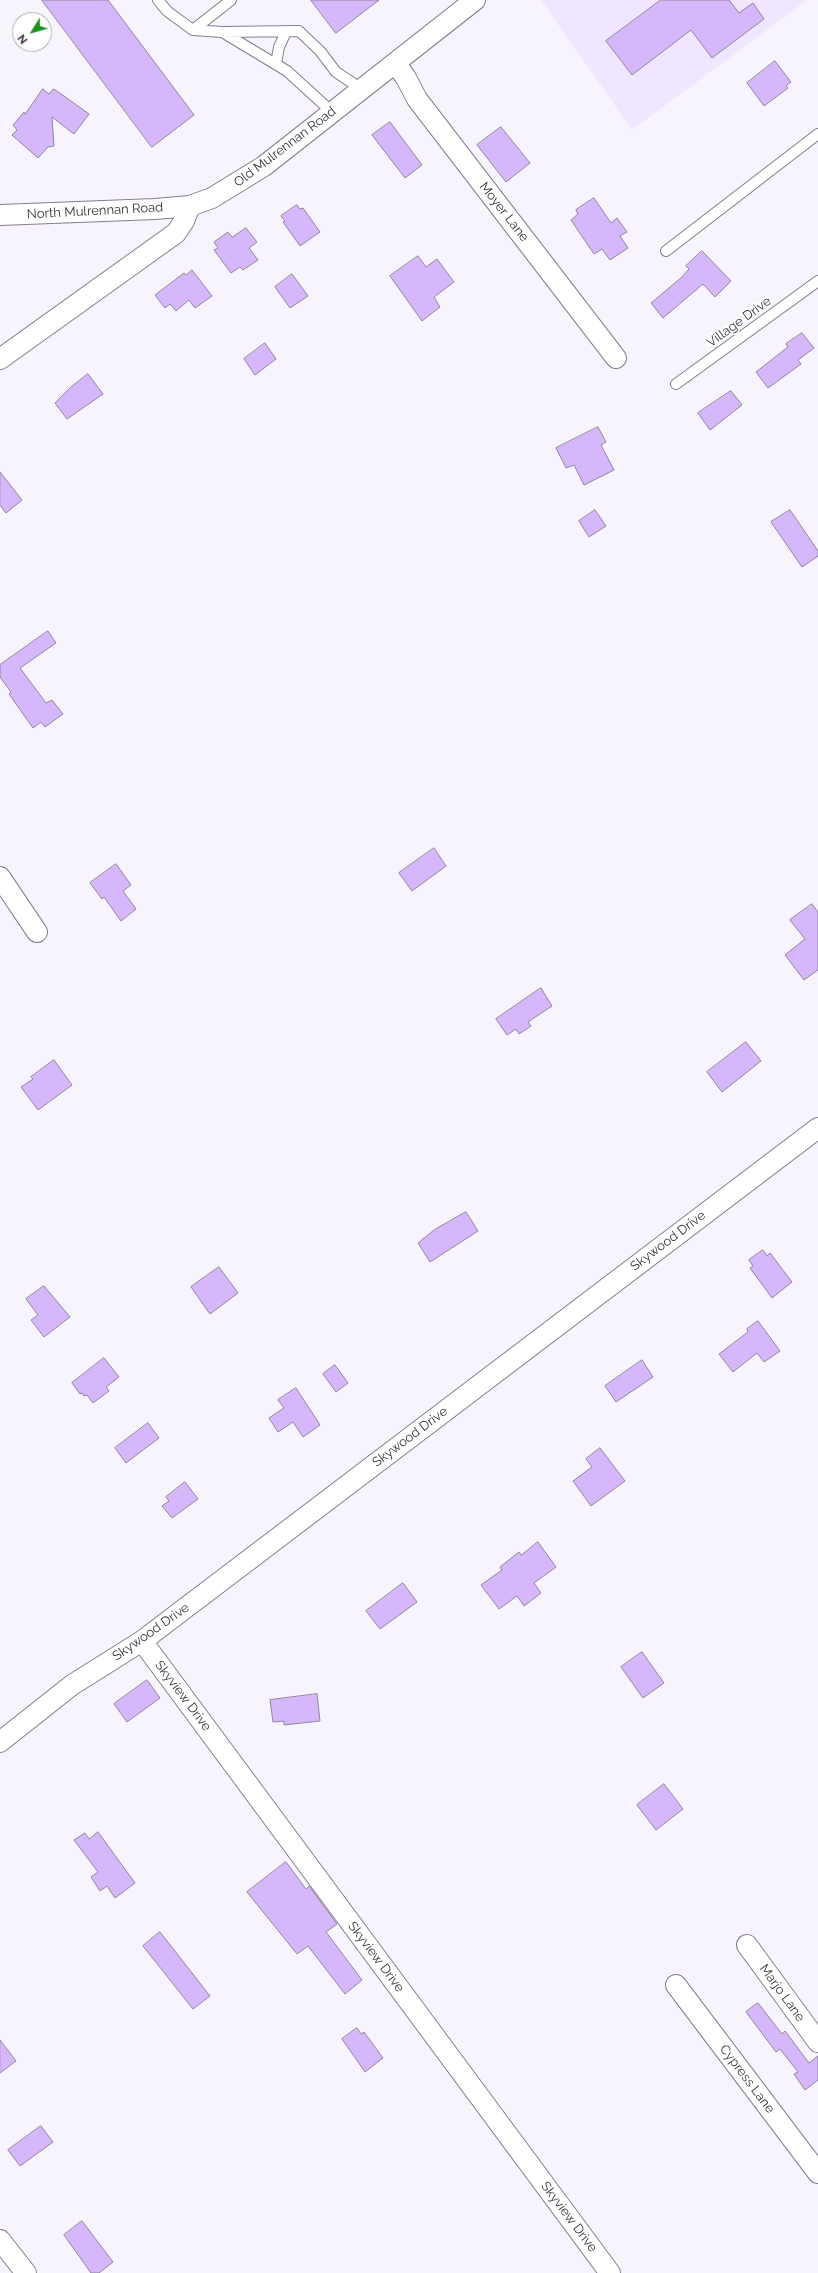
<!DOCTYPE html>
<style>
body{margin:0}
#map{position:relative;width:818px;height:2273px;overflow:hidden;background:#f8f4fe;font-family:Raleway,sans-serif}
canvas{display:block}
.north{position:absolute;left:12px;top:12px;width:40px;height:40px;box-sizing:border-box;background:#fff;border:1px solid #afadb1;border-radius:50%;rotate:233deg;font-size:11px;font-weight:700;line-height:16px;text-align:center;color:#37333c}
.north::after{content:'';display:block;margin:auto;width:14px;height:18px;background:#1c911c;clip-path:polygon(50% 0,100% 100%,50% 72%,0 100%)}
</style>
<div id="map">
<canvas width="818" height="2273"></canvas>
<div class="north">N</div>
</div>
<script>
const ctx = document.querySelector('canvas').getContext('2d');
ctx.lineJoin = 'round';
function fillPath(path, color) { ctx.fillStyle = color; ctx.fill(path, 'evenodd'); }
function trace(path, color, width, dash) { ctx.strokeStyle = color; ctx.lineWidth = width; ctx.lineCap = dash ? 'butt' : 'round'; ctx.setLineDash(dash || []); ctx.stroke(path); }
function write(font, color, halo, rows, align = 'center') {
  ctx.font = font + ' Raleway,sans-serif'; ctx.lineWidth = 3.5; ctx.setLineDash([]); ctx.textBaseline = 'middle'; ctx.strokeStyle = halo; ctx.fillStyle = color; for (const [text, x, y, turn = 0] of rows) {
    ctx.save(); ctx.translate(x, y); ctx.rotate((+turn || 0) * Math.PI / 180); ctx.textAlign = isNaN(turn) ? turn : align; if (halo) ctx.strokeText(text, 0, 0); ctx.fillText(text, 0, 0); ctx.restore();
  }
}
const built = new Path2D(`
 M541 0H807L632 130Z`);
const building = new Path2D(`
 M42 0H108L194 115 152 147Z
 M311 0H379L336 33Z
 M661 0H729L739 13 753 3 764 19 712 58 691 30 632 75 606 41Z
 M775 61 791 82 786 86 788 88 764 106 747 83Z
 M43 89 49 94 53 89 57 91 89 114 74 134 52 117 54 146 48 147 38 158 12 135 17 130 13 125 24 112 25 114Z
 M390 122 422 165 405 178 372 135Z
 M501 127 530 163 506 182 477 145Z
 M594 198 611 223 617 218 627 232 620 236 628 248 610 260 602 249 594 254 571 220 578 214 576 210Z
 M297 205 300 209 303 208 320 232 300 246 283 222 285 221 281 216Z
 M246 228 257 242 249 248 258 260 243 270 240 267 231 273 214 250 218 248 214 242 228 232 232 237Z
 M702 251 731 281 715 297 703 284 663 318 651 303 682 277 689 269 686 266Z
 M418 256 426 267 437 259 454 282 434 297 440 307 422 321 390 276Z
 M192 270 212 296 195 308 189 300 176 311 170 304 165 308 155 295 184 273 186 275Z
 M292 274 308 296 290 308 275 287Z
 M802 333 814 348 798 360 801 364 768 388 756 372 788 347 786 344Z
 M265 343 276 359 255 375 244 359Z
 M88 374 103 394 67 419 55 403 71 387Z
 M731 391 742 405 710 430 698 413Z
 M598 427 606 442 601 445 614 470 584 485 574 465 566 468 556 448Z
 M0 472 22 500 6 513 0 505Z
 M595 510 606 526 589 537 579 521Z
 M790 510 818 551V556L802 567 771 522Z
 M48 631 56 643 20 668 46 703 52 700 63 714 45 727 41 722 33 728 9 694 11 692 0 677V665Z
 M434 848 446 866 412 891 399 873Z
 M116 864 131 885 123 891 136 909 121 921 104 897 102 899 90 883Z
 M812 904 818 912V970L804 980 785 955 805 939 790 920Z
 M541 988 552 1006 528 1022 531 1026 519 1034 516 1029 507 1035 496 1019Z
 M746 1042 761 1061 722 1092 707 1072Z
 M54 1060 72 1085 38 1110 21 1087 33 1079 31 1077Z
 M466 1212 478 1231 430 1262 418 1243 434 1230Z
 M763 1250 767 1256 770 1253 792 1282 772 1298 750 1268 753 1266 749 1260Z
 M219 1267 238 1293 210 1314 191 1287Z
 M44 1286 70 1317 44 1337 31 1320 38 1315 26 1299Z
 M758 1321 780 1351 764 1362 757 1353 733 1372 719 1354 748 1332 747 1329Z
 M104 1358 119 1377 106 1387 109 1391 93 1403 87 1395 84 1396 82 1393 80 1394 72 1383Z
 M642 1360 653 1377 616 1402 605 1386Z
 M335 1365 348 1383 336 1392 323 1374Z
 M296 1388 320 1425 303 1437 293 1422 278 1432 269 1418 284 1408 278 1400Z
 M148 1423 159 1438 126 1463 115 1448Z
 M600 1448 625 1481 591 1506 573 1481 592 1467 586 1459Z
 M185 1482 198 1499 172 1518 162 1506 169 1501 166 1497Z
 M538 1542 556 1567 534 1583 541 1593 524 1606 517 1596 499 1609 481 1585 502 1570 500 1567 519 1552 521 1555Z
 M403 1583 417 1602 380 1629 366 1611Z
 M642 1652 664 1683 643 1698 621 1667Z
 M147 1680 160 1698 127 1722 114 1704Z
 M317 1694 320 1721 284 1725V1721L273 1722 270 1700Z
 M664 1784 683 1809 656 1830 637 1805Z
 M98 1832 135 1883 115 1898 107 1886 100 1891 91 1877 98 1872 74 1840 85 1833 89 1839Z
 M286 1862 306 1889 309 1886 337 1924 326 1932 362 1980 345 1994 308 1946 297 1954 247 1892Z
 M160 1932 210 1996 193 2009 143 1946Z
 M758 2003 782 2034 785 2031 809 2063 818 2056V2080L805 2090 794 2074 798 2072 780 2049 776 2052 746 2012Z
 M357 2028 361 2034 364 2032 383 2058 365 2072 342 2039Z
 M0 2040 16 2061 0 2073Z
 M41 2126 53 2142 20 2166 8 2150Z
 M82 2221 113 2262 99 2273H91L64 2235Z`);
const lane = new Path2D(`
 M158 0 167 11 193 30 222 32 299 31 320 51 336 72 363 90
 M193 30 231 0
 M224 33 287 71 332 112
 M276 64 279 47 286 32
 M666 251 818 134
 M676 384 818 281`);
const street = new Path2D(`
 M396 64 406 78 417 99 616 358
 M0 215 155 209 190 206 212 198 264 166 475 0
 M0 359 176 233 184 221 190 206
 M0 877 37 932
 M142 1641 610 2273
 M0 1742 72 1685 142 1641 818 1128
 M747 1945 818 2042
 M676 1985 818 2173
 M0 2240 26 2273`);
const streetNames = [
 ["Old Mulrennan Road",285,147,-37],
 ["North Mulrennan Road",95,211,-3],
 ["Moyer Lane",504,212,52],
 ["Village Drive",739,322,-36],
 ["Skywood Drive",668,1241,-37],
 ["Skywood Drive",410,1437,-37],
 ["Skywood Drive",151,1632,-35],
 ["Skyview Drive",183,1696,53],
 ["Skyview Drive",376,1957,53],
 ["Marjo Lane",782,1993,54],
 ["Cypress Lane",747,2079,53],
 ["Skyview Drive",569,2217,53]
];
fillPath(built, '#f1e6ff');
fillPath(building, '#d7b7fc');
trace(building, '#8f869b', 1);
trace(lane, '#867c91', 12);
trace(street, '#867c91', 22);
trace(lane, '#fff', 10);
trace(street, '#fff', 20);
write('13px', '#37333c', '#fff', streetNames);
</script>
